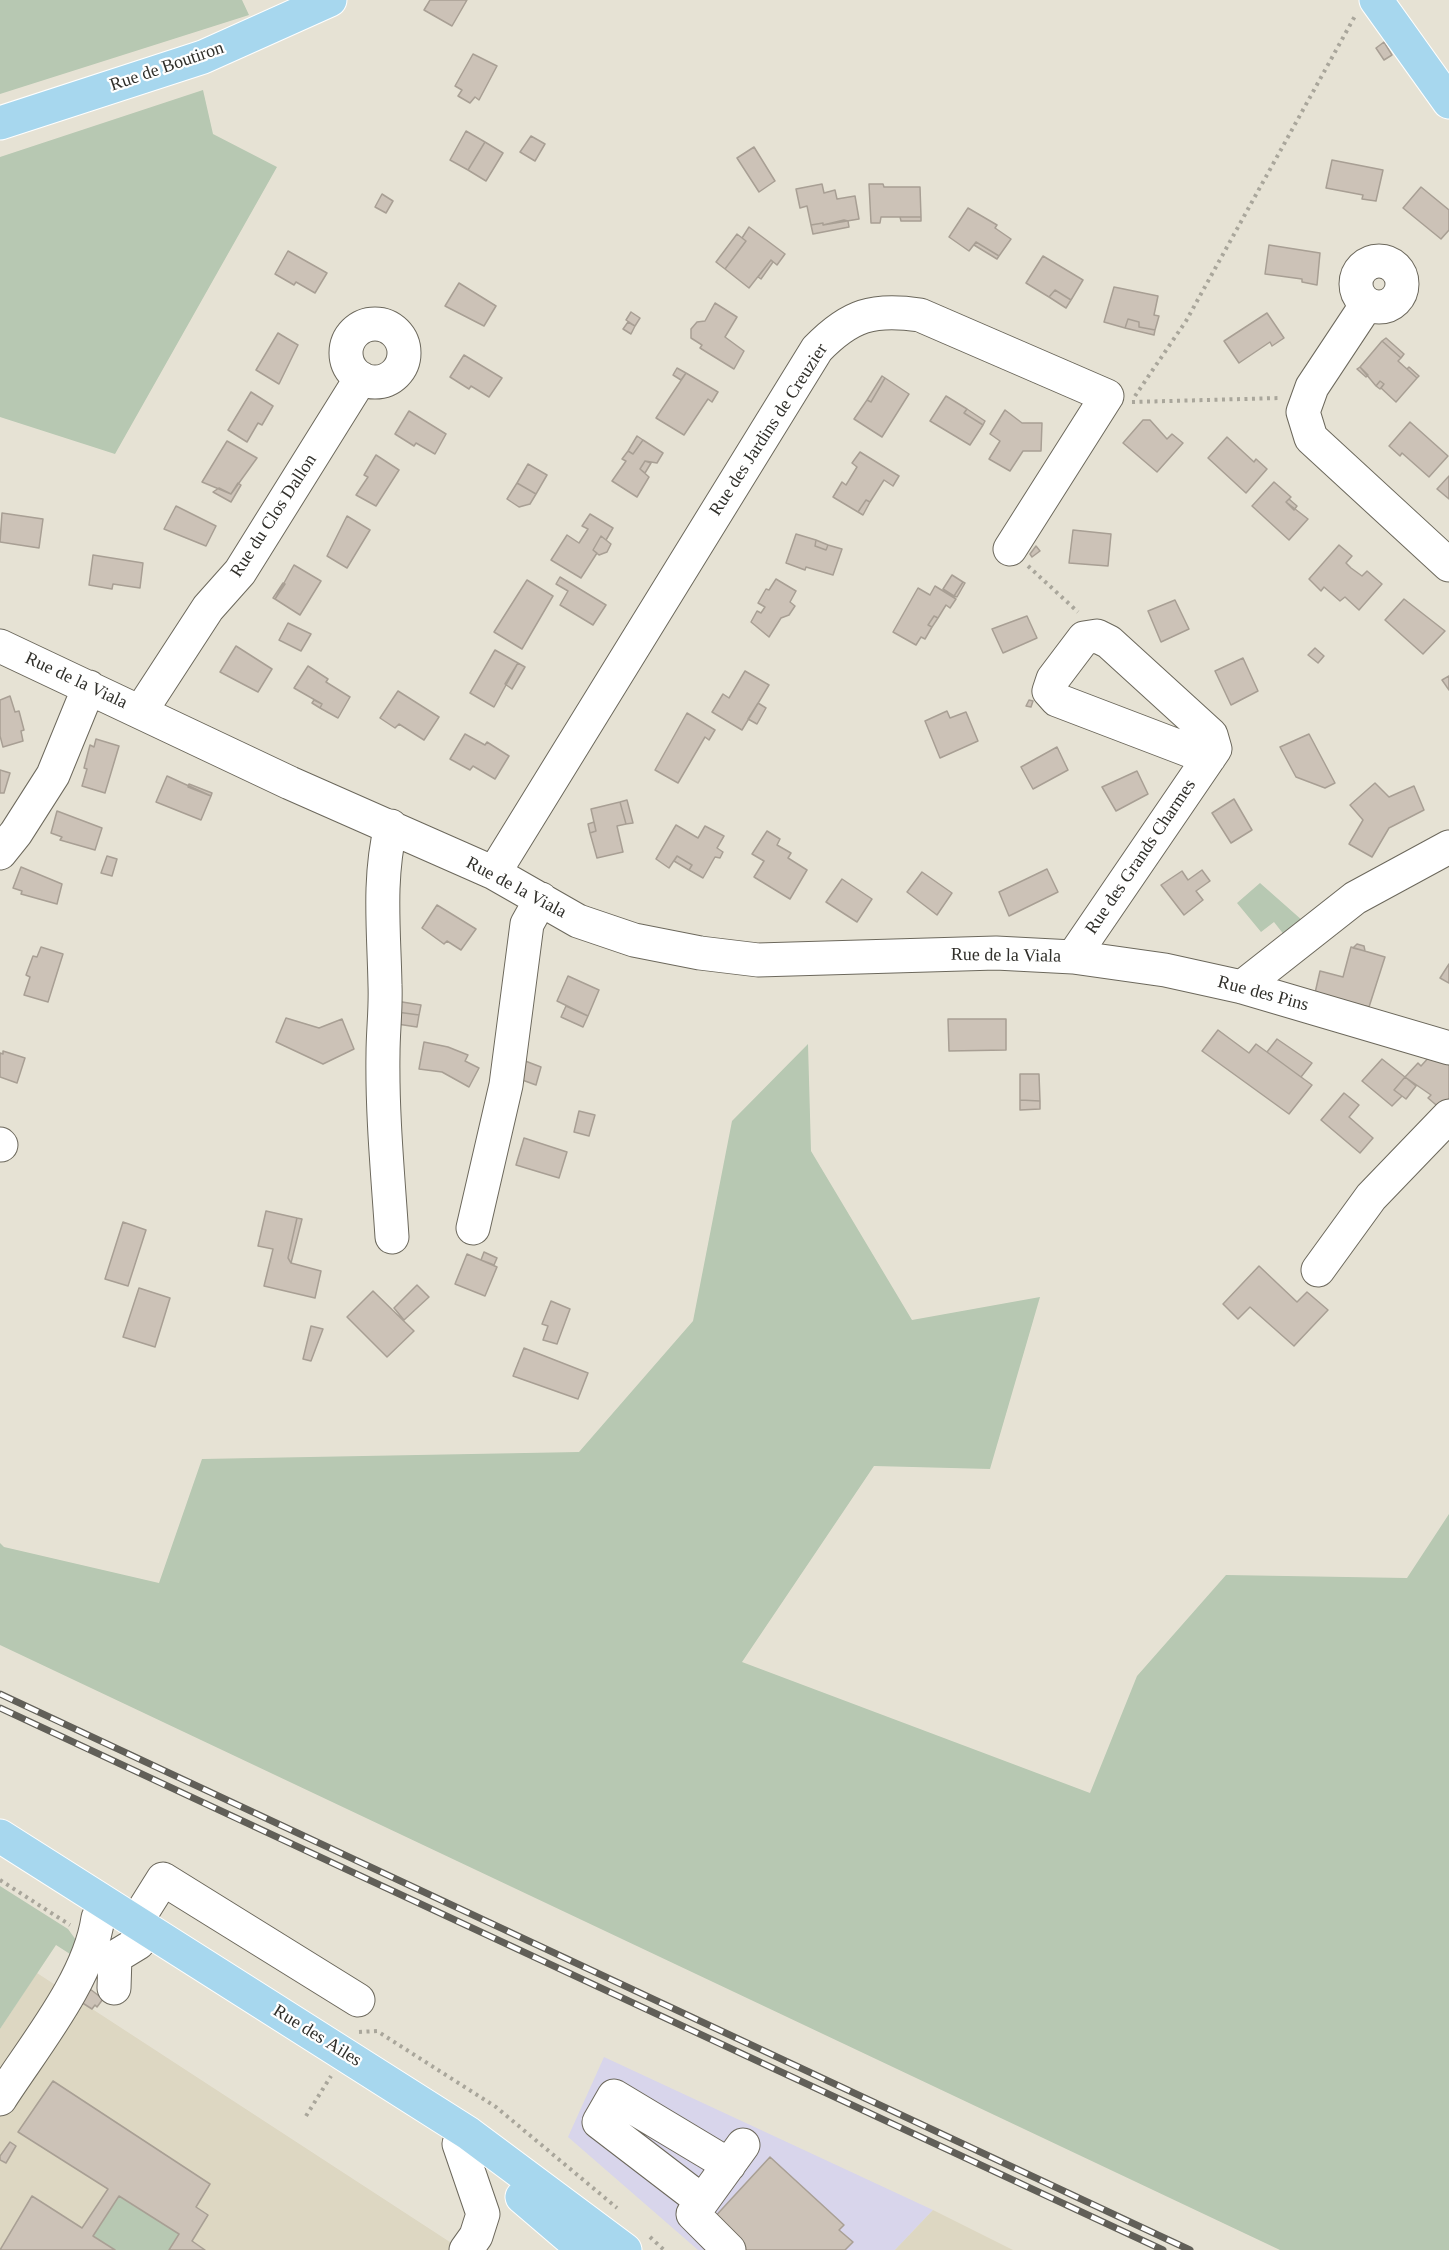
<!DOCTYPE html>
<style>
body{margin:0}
canvas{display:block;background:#e6e2d4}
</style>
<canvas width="1449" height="2250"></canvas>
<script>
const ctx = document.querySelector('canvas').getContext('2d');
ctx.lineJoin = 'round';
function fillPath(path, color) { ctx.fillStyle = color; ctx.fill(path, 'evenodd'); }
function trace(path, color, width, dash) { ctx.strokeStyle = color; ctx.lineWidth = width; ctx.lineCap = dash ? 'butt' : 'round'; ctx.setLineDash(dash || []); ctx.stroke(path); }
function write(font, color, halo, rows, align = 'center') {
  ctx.font = font + ' "Times New Roman",serif'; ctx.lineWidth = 4.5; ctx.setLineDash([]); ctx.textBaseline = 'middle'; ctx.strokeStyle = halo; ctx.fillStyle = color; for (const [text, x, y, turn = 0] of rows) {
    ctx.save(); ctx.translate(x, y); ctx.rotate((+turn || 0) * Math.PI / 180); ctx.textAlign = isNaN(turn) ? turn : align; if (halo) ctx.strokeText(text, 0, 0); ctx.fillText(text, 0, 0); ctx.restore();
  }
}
const commercial = new Path2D(`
 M604 2057 933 2210 895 2250H698L568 2137Z`);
const built = new Path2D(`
 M37 1973 456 2246 454 2250H0V2029Z
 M933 2210 1013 2250H895Z`);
const green = new Path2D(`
 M0 0H242L249 15 0 94Z
 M203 90 213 134 277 167 115 454 0 417V157Z
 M1260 883 1303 921 1285 936 1274 922 1261 932 1237 903Z
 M808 1044 811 1151 912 1320 1040 1297 990 1469 874 1466 742 1662 1090 1793 1137 1676 1226 1575 1407 1578 1449 1514V2250H1280L0 1645V1543L4 1547 159 1583 202 1459 579 1452 693 1321 732 1121Z
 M0 1886 68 1929 76 1940 70 1954 56 1945 0 2029Z
 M119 2196 179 2234 169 2250H115L93 2236Z`);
const building = new Path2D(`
 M430 0H467L452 26 424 10Z
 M1384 42 1392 55 1384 60 1376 48Z
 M473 54 497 66 479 100 475 97 470 103 458 96 462 90 455 86Z
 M466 131 485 142 468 170 450 160Z
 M531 136 545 144 535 161 520 152Z
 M485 142 503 153 486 181 468 170Z
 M754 147 775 181 759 192 737 158Z
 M1332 160 1383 170 1376 201 1362 199 1363 195 1326 188Z
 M822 184 824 193 835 190 837 199 855 196 859 219 823 225V223L811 225 807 206 800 208 796 189Z
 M869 184H883L884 187H920L921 217H881L880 223H871Z
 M1421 187 1449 210V230L1441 239 1403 208Z
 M382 194 393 201 386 213 375 207Z
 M968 208 997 225 995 228 1011 239 999 256 976 242 969 251 949 237Z
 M900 217H921V221H901Z
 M844 220 848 221 849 227 813 234 811 225 823 223V225Z
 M749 227 785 254 777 265 771 260 749 288 725 269 746 241 742 238Z
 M737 234 746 241 725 269 716 262Z
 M976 242 999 256 997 259 974 245Z
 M1269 245 1320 253 1317 285 1302 282V279L1265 274Z
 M288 251 327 273 315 293 296 282 294 285 275 274Z
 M1043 256 1083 280 1071 300 1055 290 1049 297 1026 283Z
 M771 260 773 262 761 279 758 277Z
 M459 283 496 306 484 326 445 306Z
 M1114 287 1158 296 1154 315 1159 316 1155 330 1139 327V322L1128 319 1125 328 1104 322Z
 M1055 290 1071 300 1066 308 1049 297Z
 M715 303 737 317 725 337 744 351 734 369 700 348 702 345 691 338V329L697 322 705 321Z
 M631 312 640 318 635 326 626 320Z
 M1267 313 1284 338 1272 346 1270 342 1239 363 1224 341Z
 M1128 319 1139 322V327L1155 330 1154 335 1125 328Z
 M628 322 635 326 631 334 623 329Z
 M278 333 298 345 279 384 256 370Z
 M1386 338 1404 354 1401 358 1382 341Z
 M1382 341 1401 358 1398 361 1417 378 1396 402 1381 388 1384 384 1380 381 1376 386 1360 367Z
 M464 355 502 378 489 397 471 386 469 389 450 377Z
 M1360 367 1368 375 1366 377 1357 369Z
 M1409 367 1419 376 1417 378 1407 369Z
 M677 368 686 373 681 380 673 375Z
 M686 373 718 392 712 402 708 399 684 435 656 418Z
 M882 376 885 378 871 402 867 400Z
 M885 378 909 394 882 437 854 419 867 400 871 402Z
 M1380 381 1384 384 1380 389 1376 386Z
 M251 392 273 406 262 425 258 423 247 442 228 430Z
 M946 396 967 409 964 413 983 425 970 445 930 421Z
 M967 409 985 421 983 425 964 413Z
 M1005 410 1022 423H1042L1041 451H1023L1010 471 989 459 1000 441 990 434Z
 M409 411 446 434 435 454 416 443 414 446 395 434Z
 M1143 420H1150L1167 439 1172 434 1183 443 1157 472 1123 443Z
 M1410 422 1448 456 1429 477 1402 453 1400 456 1389 446Z
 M637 436 643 440 633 454 628 451Z
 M1227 437 1254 462 1256 459 1267 469 1246 493 1208 458Z
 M643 440 663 453 657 463 645 461 640 469 649 477 637 497 612 481 626 461 622 459 628 451 633 454Z
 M227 441 257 458 231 494 202 482Z
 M860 452 899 476 893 486 884 480 870 502 866 500 858 512 833 497 842 482 846 485 857 467 852 463Z
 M376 455 399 470 376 506 356 495 368 477 364 475Z
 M645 461 651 463 645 473 640 469Z
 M528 464 547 475 536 494 517 483Z
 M1449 476V499L1437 489Z
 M1274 482 1291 497 1286 502 1308 519 1289 540 1252 506Z
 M238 483 241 485 231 502 213 492 219 488 231 494Z
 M517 483 536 494 530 504 519 507 507 499Z
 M1289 499 1297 506 1294 510 1286 502Z
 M866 500 870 502 863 515 858 512Z
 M176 506 216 526 206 546 164 529Z
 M2 513 43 519 39 548 0 542Z
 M590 514 613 528 606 540 601 536 593 550 597 553 581 578 551 560 567 535 579 543 588 529 582 526Z
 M347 516 370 530 347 568 327 556Z
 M1073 530 1111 534 1108 566 1069 563Z
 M796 534 816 540 815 546 826 550 828 545 842 549 833 575 806 567 805 570 786 563Z
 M601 536 611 544 607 552 599 555 593 550Z
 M816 540 828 545 826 550 815 546Z
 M1339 545 1352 556 1346 563 1351 568 1362 576 1367 571 1382 584 1359 610 1345 597 1340 601 1324 587 1321 591 1309 579Z
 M1036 546 1040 551 1032 557 1030 554Z
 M93 555 143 563 140 588 113 584 112 589 89 585Z
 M294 565 321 581 300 615 275 599Z
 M952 575 963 582 954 596 943 589Z
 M560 577 606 605 593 625 560 605 568 591 556 584Z
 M776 579 796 591 790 602 795 606 789 615 781 618 769 637 751 622 757 611 761 613 765 607 758 603 766 589 769 590Z
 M527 580 553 596 522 649 494 632Z
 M963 582 965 583 957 597 954 596Z
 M283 583 285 584 275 599 273 598Z
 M935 586 956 599 950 608 946 605 938 618 934 616 928 625 932 627 925 639 921 637 916 645 893 632 918 588 930 595Z
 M1404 599 1445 631 1423 654 1385 620Z
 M1175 600 1189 629 1161 642 1148 611Z
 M934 616 938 618 932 627 928 625Z
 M1027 616 1037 638 1003 653 992 629Z
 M288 623 311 634 301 651 279 640Z
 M236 646 272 669 258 692 220 672Z
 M1315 648 1324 656 1318 663 1308 655Z
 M495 650 518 663 494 707 470 693Z
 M1243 658 1258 691 1231 705 1215 671Z
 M518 663 525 667 512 689 505 684Z
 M308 666 328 679 326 682 350 697 338 718 320 708 322 704 294 688Z
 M745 671 769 685 742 730 712 712 723 694 729 698Z
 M1449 676V690L1442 680Z
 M398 691 439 717 424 740 399 724 395 728 380 718Z
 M10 696 15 712 19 711 24 730 21 731 23 741 3 747 0 736V700Z
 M314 700 322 704 320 708 312 703Z
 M1029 700 1033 701 1031 707 1026 706Z
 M758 703 766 708 757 724 748 719Z
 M947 711 950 718 966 712 978 741 940 758 925 721Z
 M687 713 715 730 709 740 705 737 678 783 655 770Z
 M465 734 485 745 487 742 509 756 495 779 473 766 470 770 450 759Z
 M1309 734 1335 783 1325 788 1296 777 1280 747Z
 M96 739 119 746 105 793 82 786 87 769 84 768 90 745 94 747Z
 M1057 747 1068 770 1033 789 1021 767Z
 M0 770 10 773 4 793H0Z
 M1137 771 1148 794 1116 811 1102 787Z
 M167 776 211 796 201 820 156 802Z
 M1375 783 1389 797 1414 786 1424 810 1389 828 1372 857 1349 844 1363 820 1350 805Z
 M189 784 212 793 211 796 188 787Z
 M1234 799 1252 830 1231 843 1212 813Z
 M627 800 633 823 626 824 620 802Z
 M620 802 626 824 617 826 623 852 597 858 590 833 596 831 591 809Z
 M57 811 102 828 95 850 60 840 62 837 51 833Z
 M594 822 596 831 590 833 588 824Z
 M676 825 698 838 705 826 724 836 717 848 723 852 720 858 715 857 703 878 689 870 692 865 677 856 669 868 656 859Z
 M767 831 780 839 777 845 791 853 788 858 807 870 790 899 754 877 764 861 752 854Z
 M107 856 117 859 112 876 101 873Z
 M677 856 692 865 689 870 674 861Z
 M21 867 62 884 57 904 21 894 22 891 13 888Z
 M1047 869 1058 892 1009 916 999 892Z
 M1202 870 1210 881 1196 891 1203 900 1184 915 1161 885 1182 871 1188 880Z
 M922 872 952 893 937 915 907 892Z
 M842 879 872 899 857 922 826 902Z
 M437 905 476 929 461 950 447 941 444 944 422 928Z
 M1357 944 1364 946 1365 951 1353 948Z
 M41 947 63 954 48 1002 24 995 30 977 26 975 33 956 37 957Z
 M1351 947 1385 957 1369 1007 1315 993 1320 971 1343 977Z
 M1449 964V983L1440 978Z
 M568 976 599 990 588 1016 557 1001Z
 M396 1001 421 1005 419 1015 397 1012Z
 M566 1006 588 1016 583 1027 561 1017Z
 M397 1012 419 1015 417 1027 397 1024Z
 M286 1018 319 1028 342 1019 354 1049 323 1064 291 1049 276 1042Z
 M948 1019H1006V1050L949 1051Z
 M1218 1030 1249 1053 1256 1044 1312 1085 1289 1114 1202 1051Z
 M1277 1039 1312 1063 1301 1077 1267 1052Z
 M424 1042 448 1047 468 1055 465 1061 479 1068 469 1087 442 1072 419 1069Z
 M3 1051 25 1058 17 1083 0 1077V1053L3 1054Z
 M1430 1056 1449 1061V1102L1442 1110 1428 1098 1431 1095 1405 1077 1418 1063 1421 1066Z
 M520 1059 541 1067 536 1085 514 1077Z
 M1382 1059 1405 1077 1394 1090 1402 1096 1392 1106 1362 1081Z
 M1020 1074H1039L1040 1101 1020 1100Z
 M1405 1077 1416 1086 1406 1099 1394 1090Z
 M1344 1093 1359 1105 1349 1117 1373 1138 1360 1153 1321 1120Z
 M1020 1100 1040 1101V1109L1020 1110Z
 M579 1111 595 1115 589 1136 574 1132Z
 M524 1138 567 1152 559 1178 516 1165Z
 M266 1211 297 1218 288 1258 291 1263 321 1271 315 1298 264 1286 273 1249 258 1246Z
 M297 1218 302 1219 291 1263 288 1258Z
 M123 1222 146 1230 128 1286 105 1279Z
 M484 1252 497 1258 494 1265 481 1260Z
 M467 1254 497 1267 485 1296 455 1284Z
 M1259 1266 1297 1302 1307 1292 1328 1310 1294 1346 1250 1307 1238 1319 1223 1304Z
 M417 1285 429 1297 404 1320 394 1308Z
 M139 1288 170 1298 155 1347 123 1337Z
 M373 1291 414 1331 387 1357 347 1317Z
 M551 1301 570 1309 557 1344 543 1340 548 1326 542 1324Z
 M311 1326 323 1329 311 1361 303 1359Z
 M524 1348 588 1373 578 1399 513 1376Z
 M90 1989 103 1999 97 2007 95 2005 92 2009 81 2002Z
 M53 2081 210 2184 196 2207 208 2215 192 2241 205 2250H169L179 2234 119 2196 93 2236 115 2250H0L32 2196 82 2228 108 2189 18 2132Z
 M10 2142 16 2146 6 2163 0 2160V2156Z
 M770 2157 844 2225 839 2230 853 2242 845 2250H742L711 2221Z`);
const path = new Path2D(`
 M1135 396 1186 321 1355 16
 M1132 402 1280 398
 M1028 566 1078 612
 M0 1880 70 1925
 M359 2032 377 2031 496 2107 617 2208
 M306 2116 331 2076
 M650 2237 664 2250`);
const minor = new Path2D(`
 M1356 284a23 23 0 1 1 46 0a23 23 0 1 1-46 0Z
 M1367 304 1312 387 1303 412 1311 438 1449 565
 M346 353a29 29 0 1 1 58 0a29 29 0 1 1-58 0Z
 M0 646 290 783 494 873 578 921 634 940 700 953 758 960 996 953 1073 957 1165 970 1242 987 1449 1048
 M141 711 208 608 240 572 361 378
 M391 826C378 879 384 931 385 985 386 1008 383 1031 383 1054 382 1115 388 1176 392 1237
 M0 853 16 833 53 775 89 687
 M494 873 817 349C850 315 873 308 920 315L1107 396 1010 549
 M1073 957 1215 749 1211 735 1109 642 1097 636 1084 638 1053 679 1049 691 1057 700 1209 758
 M1242 987 1355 898 1449 847
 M0 1144 1 1145
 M473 1228 506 1085 527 924 541 899
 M1318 1270 1371 1197 1449 1116
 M136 1922 163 1879 358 2000
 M114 1988 115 1957 138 1943
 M0 2099C34 2046 89 1980 98 1918
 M459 2144 483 2214 476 2236 466 2250
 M702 2201 599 2122 614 2096 729 2165
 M729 2250 693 2214 743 2145`);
const major = new Path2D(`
 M1376 0 1449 102
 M0 123 203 57 330 0
 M0 1836 468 2133 625 2250
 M522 2197 584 2250`);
const rail = new Path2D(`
 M0 1694 1190 2250
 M0 1708 1163 2250`);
const streetNames = [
 ["Rue de Boutiron",167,67,-19],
 ["Rue des Jardins de Creuzier",769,430,-57],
 ["Rue du Clos Dallon",274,516,-57],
 ["Rue de la Viala",76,681,25],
 ["Rue des Grands Charmes",1141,857,-56],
 ["Rue de la Viala",516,888,28],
 ["Rue de la Viala",1006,956,1],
 ["Rue des Pins",1263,994,15],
 ["Rue des Ailes",317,2036,32]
];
fillPath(commercial, '#d8d5eb');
fillPath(built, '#ddd7c2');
fillPath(green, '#b7c8b2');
fillPath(building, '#ccc2b7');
trace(building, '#a89f94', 1.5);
trace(minor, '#6c685c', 35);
trace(major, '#fff', 35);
trace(path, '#a9a69b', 4, [3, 4.5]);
trace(minor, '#fff', 33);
trace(major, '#a7d7ee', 33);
trace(rail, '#615f58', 7);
trace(rail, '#fff', 4.5, [14]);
write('18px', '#302f2a', '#fff', streetNames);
</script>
